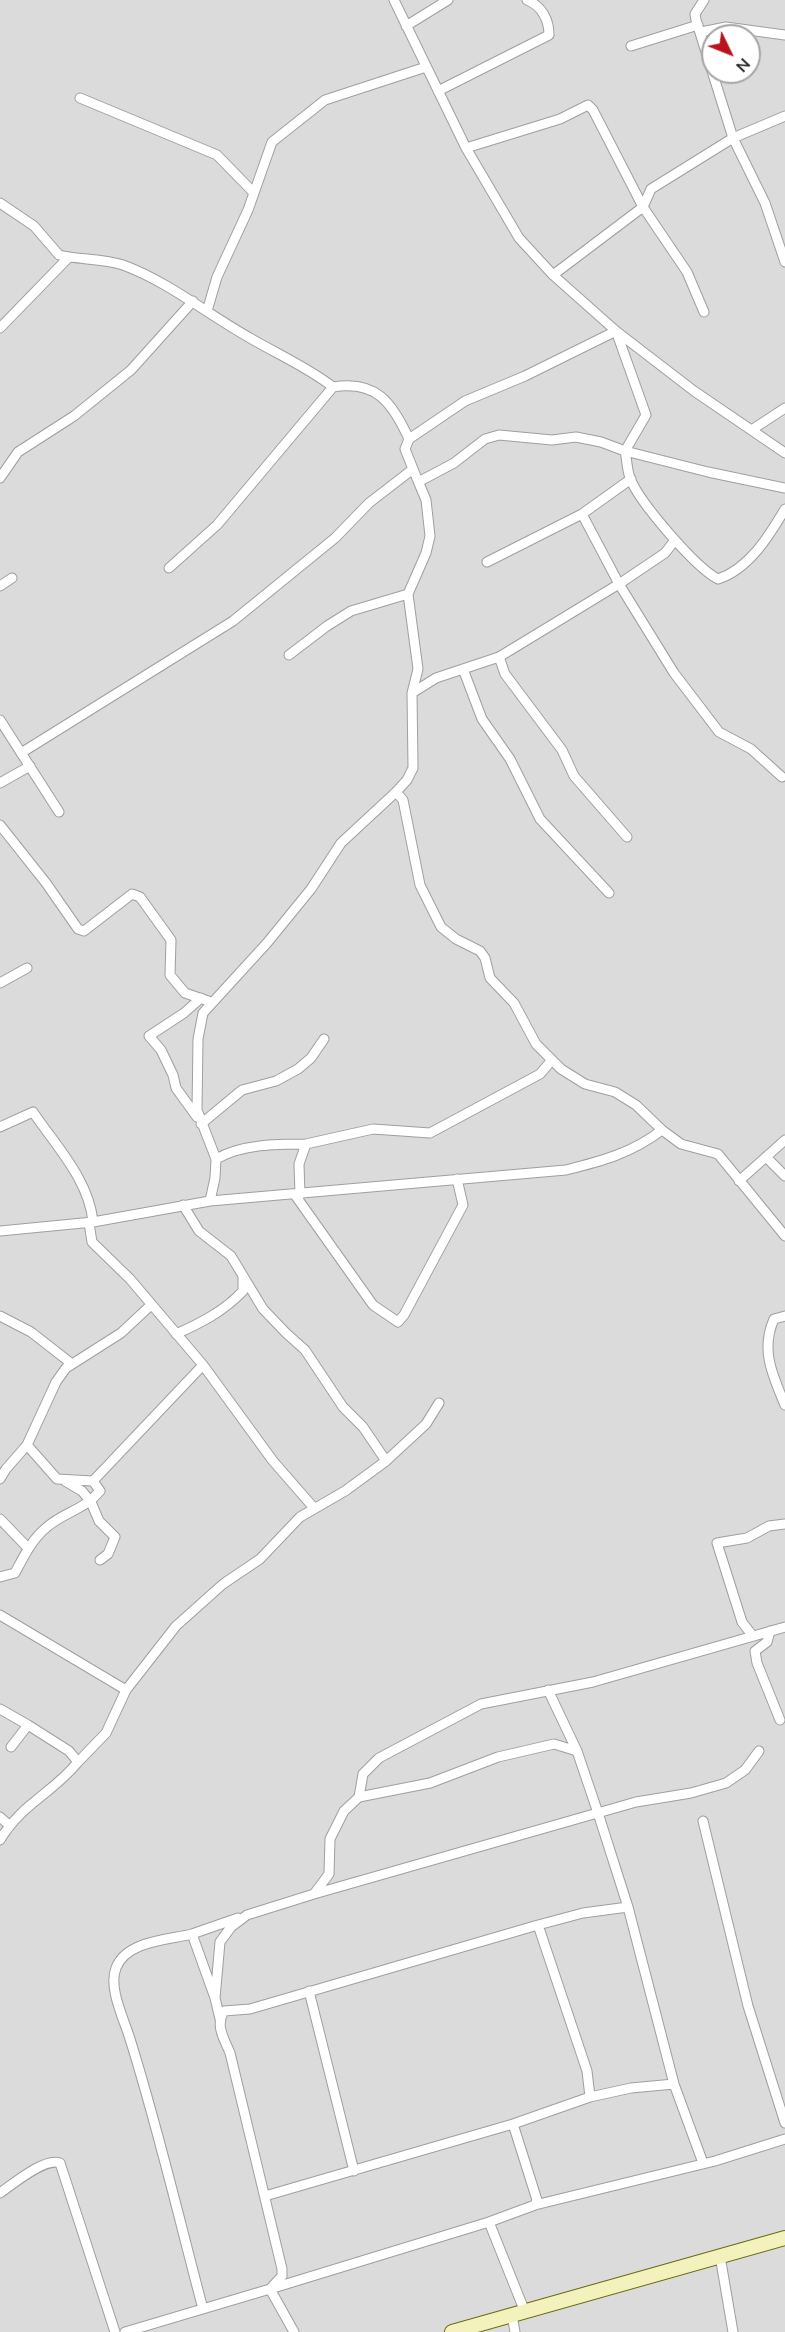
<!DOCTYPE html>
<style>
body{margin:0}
#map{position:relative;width:785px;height:2332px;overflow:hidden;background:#eeeae5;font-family:"Nunito Sans",sans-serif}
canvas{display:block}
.north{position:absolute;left:701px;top:24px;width:60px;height:60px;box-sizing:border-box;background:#fff;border:2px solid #a5a5a5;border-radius:50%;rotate:133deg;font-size:16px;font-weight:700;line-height:24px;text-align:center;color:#1e1e1e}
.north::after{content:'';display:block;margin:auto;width:21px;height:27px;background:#b9131e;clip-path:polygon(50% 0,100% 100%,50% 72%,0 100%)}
</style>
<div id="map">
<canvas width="785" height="2332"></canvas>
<div class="north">N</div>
</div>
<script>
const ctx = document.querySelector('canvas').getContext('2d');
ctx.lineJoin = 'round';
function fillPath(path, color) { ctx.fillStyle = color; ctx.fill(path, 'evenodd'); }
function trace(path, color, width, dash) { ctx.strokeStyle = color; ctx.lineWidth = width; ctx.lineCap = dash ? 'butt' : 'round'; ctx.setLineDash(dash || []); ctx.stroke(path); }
const residential = new Path2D(`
 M0 0H785V2332H0ZM713 36H749V72H713Z`);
const street = new Path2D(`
 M394 0 466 148 519 238 553 275 616 331 694 391 785 453
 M704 0 695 14 696 20 733 138 765 203 785 262
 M406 26 448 0
 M701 32 726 27 785 35
 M631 46 698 25
 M438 91 549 35C549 20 542 6 527 0
 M80 98 217 155 254 193
 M466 148 560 119 588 105 593 110 643 207 687 272 704 312
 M0 203 34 226 59 255C79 260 103 258 123 265 169 282 207 314 250 338 279 355 307 367 333 387 376 380 392 402 409 439L405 449 413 469
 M553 275 643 207 651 189 733 138 785 116
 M207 311 217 277 248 210 272 142 325 100 426 67
 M0 328 69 257
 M753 429 785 408
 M409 439 465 401 525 376 616 331 646 415 625 451C627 460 627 470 630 478 639 502 696 568 718 579 749 569 769 536 785 509
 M0 478 18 452 74 416 131 370 193 301
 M418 481 426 500 430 536 426 553 408 594 418 669 412 693 413 768 407 780 396 792 403 800 420 885 441 927 456 939 480 951 485 958 490 978 514 1003 536 1044 561 1069 585 1084 615 1092 636 1105 662 1130 681 1144 718 1154 785 1236
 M582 514 619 584 674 673 719 732 751 749 782 777
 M487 562 582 514 631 479
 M169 568 217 525 333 387
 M0 586 12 578
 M289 655 327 626 351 611 408 594
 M499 657 505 674 562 750 574 776 627 837
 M463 669 482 719 510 759 540 819 609 893
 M412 693 436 678 499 657 619 584 665 553 675 540
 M0 720 59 812
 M21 753 233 621 335 538 369 503 413 469 418 481 422 480 454 463 485 439 499 435 552 440 576 437 601 442 625 451 708 472 785 488
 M0 783 30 766
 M0 825 46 883 78 929 84 931 132 894 140 897 171 940 170 975 185 993 211 1002
 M0 983 27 968
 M197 1117 176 1088 173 1075 161 1050 149 1036 184 1013 201 998
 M201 1124 242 1090 276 1081 298 1069 311 1058 324 1039
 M0 1127 33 1112C56 1146 89 1180 93 1222
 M767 1158 785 1176
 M216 1159C242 1144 277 1144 306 1144
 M739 1181 785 1140
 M295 1195 373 1305 398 1322 404 1315 463 1205 457 1179
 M300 1195 299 1164 306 1144 373 1129 430 1133 540 1074 551 1061
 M210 1201 215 1178 216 1159 197 1110 198 1039 203 1013 267 943 311 889 341 843 396 792
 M183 1205 199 1231 231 1256 263 1309 286 1333 305 1350 343 1407 363 1427 386 1461
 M89 1223 92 1242 130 1279 203 1365 273 1461 314 1508
 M0 1231 93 1222 210 1201 566 1170C602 1161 632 1153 662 1130
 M0 1316 31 1332 72 1364
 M785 1316 774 1319C760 1350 773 1376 785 1405
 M176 1334C201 1323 224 1311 243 1291V1277
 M27 1445 57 1479 93 1481 203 1365
 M0 1479 6 1469 27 1445 56 1382 66 1368 121 1333 151 1305
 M65 1481 82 1491 91 1502 99 1521 115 1537 108 1554 100 1560
 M0 1519 28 1548
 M0 1577 15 1573C24 1556 32 1539 47 1527 64 1512 84 1510 100 1491L93 1481
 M0 1615 126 1690
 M770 1631 767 1642 755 1651 757 1663 780 1720
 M752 1635 742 1622 717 1543 747 1538 769 1526 785 1524
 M548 1690 577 1751 598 1813 628 1907 674 2084 703 2163
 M0 1709 28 1725 11 1747
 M78 1762 106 1733 126 1690 176 1626 223 1584 260 1559 300 1517 345 1491 386 1461 426 1424 439 1403
 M359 1797 430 1783 498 1757 554 1744 577 1751
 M0 1817 9 1825
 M703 1821 748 2006 785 2123
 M0 1840C22 1803 52 1794 78 1762L69 1751 28 1725
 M314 1894 636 1802 691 1793 726 1783 745 1770 759 1751
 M192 1934 238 1918
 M309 1991 354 2171
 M215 1998 220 1942 231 1927 247 1915 314 1894 329 1874 330 1839 344 1811 359 1797 363 1774 379 1758 481 1704 593 1682 785 1627
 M590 2097 631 2088 674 2084
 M0 2193C13 2184 45 2157 60 2163L115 2332
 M265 2196 513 2124 590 2097 587 2071 538 1925 583 1913 628 1907
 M535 2205 715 2161 785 2139
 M489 2222 525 2312
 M720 2256 733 2332
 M203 2309C179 2219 158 2128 130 2039 124 2019 108 1988 116 1968 126 1941 167 1940 192 1934L215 1998 220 2019
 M512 2315 515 2332
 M125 2332 270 2289 282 2276V2269L230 2053C224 2038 215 2026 224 2011L250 2009 538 1925
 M294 2332 270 2289 489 2222 535 2205 537 2200 513 2124`);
const secondary = new Path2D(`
 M452 2332 785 2238`);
fillPath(residential, '#dcdbdb');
trace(street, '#9f9f9f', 11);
trace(secondary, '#676b0f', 16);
trace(street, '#fff', 9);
trace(secondary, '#f3f2bd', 14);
</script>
